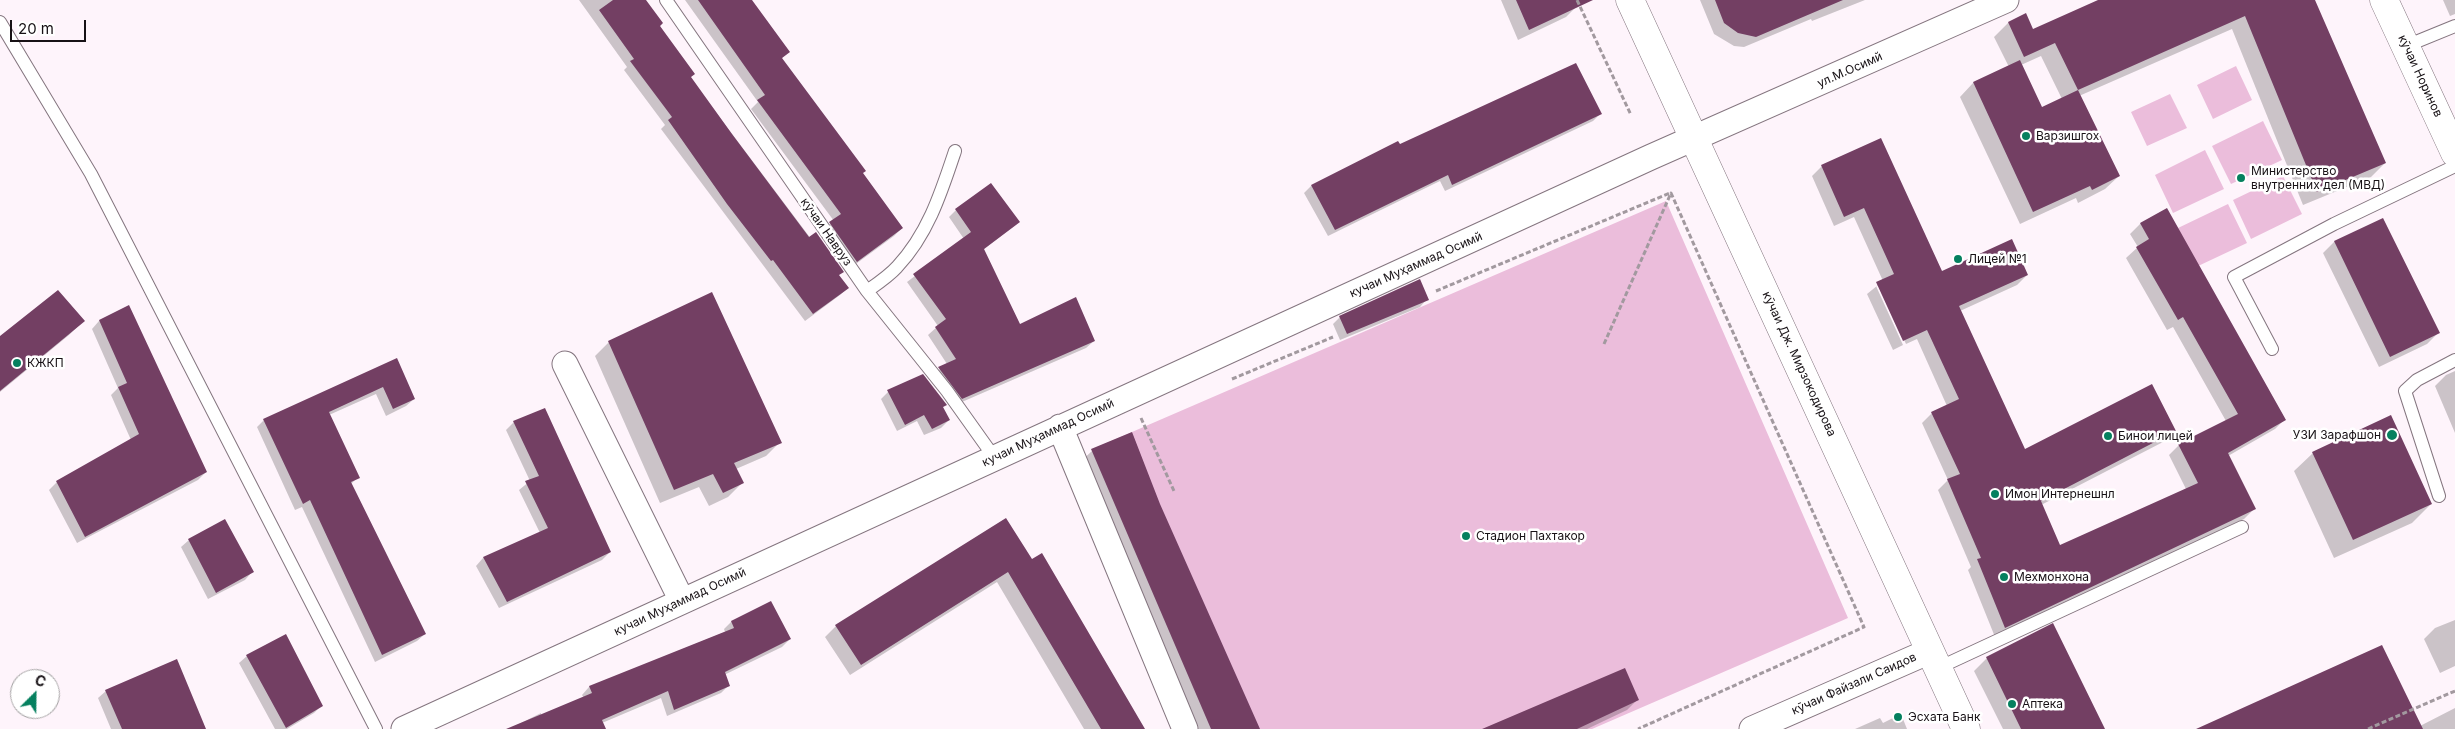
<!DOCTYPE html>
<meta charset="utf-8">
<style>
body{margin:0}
#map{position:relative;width:2455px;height:729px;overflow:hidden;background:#fef4fb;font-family:Inter,sans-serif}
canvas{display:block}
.north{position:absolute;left:10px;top:669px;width:50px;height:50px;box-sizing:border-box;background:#fff;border:1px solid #a2a0a1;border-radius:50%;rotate:23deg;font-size:14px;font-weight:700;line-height:20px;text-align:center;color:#171115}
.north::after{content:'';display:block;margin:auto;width:18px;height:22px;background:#05805f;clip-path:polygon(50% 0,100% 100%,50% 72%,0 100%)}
.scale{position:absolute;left:10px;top:20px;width:76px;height:22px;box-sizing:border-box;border:2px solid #171115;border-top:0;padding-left:6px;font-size:15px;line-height:18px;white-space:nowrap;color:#171115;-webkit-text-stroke:4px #fff;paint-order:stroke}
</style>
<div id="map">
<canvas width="2455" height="729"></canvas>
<div class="north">С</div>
<div class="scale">20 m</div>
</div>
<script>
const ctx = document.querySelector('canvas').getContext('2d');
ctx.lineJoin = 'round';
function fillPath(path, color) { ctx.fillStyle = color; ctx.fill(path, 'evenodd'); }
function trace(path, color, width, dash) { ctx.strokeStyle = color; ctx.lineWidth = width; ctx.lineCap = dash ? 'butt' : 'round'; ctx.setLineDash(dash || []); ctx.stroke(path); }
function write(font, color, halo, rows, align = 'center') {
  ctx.font = font + ' Inter,sans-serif'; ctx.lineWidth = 5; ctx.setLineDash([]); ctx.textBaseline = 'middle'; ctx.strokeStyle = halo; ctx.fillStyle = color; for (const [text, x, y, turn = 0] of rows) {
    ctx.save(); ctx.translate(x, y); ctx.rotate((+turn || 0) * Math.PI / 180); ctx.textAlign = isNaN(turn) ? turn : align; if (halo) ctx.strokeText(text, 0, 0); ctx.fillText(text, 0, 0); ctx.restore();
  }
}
const green = new Path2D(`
 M2236 66 2252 100 2213 119 2197 85Z
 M2170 94 2187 128 2147 146 2131 112Z
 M2263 121 2282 160 2231 184 2212 146Z
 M2205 150 2224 189 2173 213 2155 175Z
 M2283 176 2302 214 2251 239 2233 200Z
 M1666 201 1848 618 1592 729H1218L1095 448Z
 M2228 204 2247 243 2196 267 2178 228Z`);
const shadow = new Path2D(`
 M579 0H645L690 78 848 288 840 295 805 321 661 129 665 125 624 70 627 67Z
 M685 0H751L788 52 781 59 902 228 894 236 849 269 823 230 834 221 751 109 758 102Z
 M1501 0H1574L1577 6 1566 17 1518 40Z
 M1700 0H1865L1812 21 1811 19 1744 47 1734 46 1714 34Z
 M2102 0H2314L2385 163 2371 177 2303 205 2232 29 2079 96 2119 176 2105 189 2078 203 2076 198 2020 224 1960 97 1973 83 2009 67 1994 37 2008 23 2025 15 2033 31ZM2041 56 2062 99 2041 109 2021 65Z
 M2443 0H2455V14L2450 16Z
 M1600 114 1593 121 1445 191 1440 181 1328 236 1304 193 1311 186 1398 143 1399 146Z
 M1880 140 1942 272 2027 275 2017 285 1960 311 2024 451 2175 431 2165 441 2041 505 2059 547 2186 489 2169 455 2179 445 2226 421 2173 327 2167 330 2126 258 2138 247 2130 234 2140 224 2166 210 2285 419 2275 429 2228 456 2254 509 2244 519 1995 637 1968 570 1971 567 1938 490 1948 480 1922 423 1932 413 1947 406 1917 339 1906 344 1879 286H1876L1903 345 1893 350 1867 294 1883 281 1854 217 1834 226 1812 176 1822 166Z
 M956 210 1019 222 983 250 1020 325 1094 341 1086 348 955 405 932 375 947 364 928 335 938 326 907 282 964 239 949 217Z
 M2383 219 2438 333 2427 344 2379 367 2323 253 2334 242Z
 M1427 299 1420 307 1340 340 1333 324 1340 317Z
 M128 306 206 472 198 480 77 543 49 490 57 482 131 440 111 395 118 388 92 329 99 321Z
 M83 321 69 335 0 392V337Z
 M609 342 780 442 766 456 736 469 742 483 728 497 709 506 699 487 660 503 595 356Z
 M396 360 414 399 406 406 386 416 376 394 329 415 358 477 351 484 425 634 417 641 375 662 302 507 295 510 257 427 264 420Z
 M2455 371V433L2435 386 2446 375Z
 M888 392 945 405 942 408 949 420 941 428 924 435 917 421 897 431 881 399Z
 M514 422 610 552 602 560 499 608 476 566 483 558 540 533 519 490 530 481 506 430Z
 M1132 433 1159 504 1259 729H1192L1078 464 1092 451Z
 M2313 453 2431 504 2412 523 2334 558 2294 471Z
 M1005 519 1139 729H1084L997 582 850 675 825 637 836 626Z
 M225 521 252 572 245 580 208 599 181 547 189 540Z
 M770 602 790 639 782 647 724 675 728 686 721 693 667 716 661 698 602 723 605 729H509L541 713V715L584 698 582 695 589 687 725 632 724 629 731 622Z
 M2455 620V666L2440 673 2424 639 2435 628Z
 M247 656 321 706 314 713 287 729H275L239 663Z
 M1987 658 2104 729H2003L1974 671Z
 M106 691 205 729H111L98 698Z
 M1638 699 1627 710 1587 729H1485Z
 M2455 708V729H2199L2420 726Z
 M1901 714 1907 729H1855L1880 718 1883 723Z`);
const building = new Path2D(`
 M613 0H646L663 23 660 26 695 74 691 77 732 134 809 237 816 232 844 272 839 275 849 288 813 314 773 260 771 261 727 204 668 120 672 117 630 61 634 59 599 10Z
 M698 0H752L790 52 782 58 866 171 863 173 903 228 857 262 829 222 841 214 757 100 765 95Z
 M1516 0H1593L1529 30Z
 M1715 0H1843L1756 37 1738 33 1724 23Z
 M2098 0H2315L2386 163 2317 192 2245 16 2078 90 2055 43 2024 57 2008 22 2026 13 2033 29Z
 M2020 60 2042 107 2078 90 2120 176 2092 190 2090 186 2033 212 1973 82Z
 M1576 63 1602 114 1452 185 1448 175 1335 230 1311 185 1398 141 1400 144Z
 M1881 138 1942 271 2012 239 2028 275 1959 306 2025 449 2152 384 2176 431 2041 501 2060 545 2198 483 2178 444 2238 414 2183 317 2178 320 2136 247 2149 239 2140 223 2167 208 2286 420 2228 453 2256 509 2005 628 1977 559 1981 558 1947 479 1960 474 1931 412 1959 399 1927 330 1903 341 1876 282 1894 274 1864 208 1844 217 1821 165Z
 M991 183 1020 222 984 249 1020 324 1076 297 1095 341 962 399 938 367 956 359 935 327 946 319 913 274 971 232 955 209Z
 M2383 218 2440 333 2390 357 2334 241Z
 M1420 279 1429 300 1347 334 1339 316Z
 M58 290 85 321 0 391V336Z
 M712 292 782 443 734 463 744 483 723 493 713 474 674 490 608 341Z
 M129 305 207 472 85 537 56 481 139 434 118 387 127 383 99 320Z
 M397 358 415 399 393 409 383 387 329 412 360 478 351 482 426 634 382 655 310 500 303 504 263 419Z
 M923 374 947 405 943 407 950 420 932 429 924 415 905 425 887 390Z
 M545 408 611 552 507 602 483 557 548 528 525 481 539 476 513 421Z
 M2391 415 2432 504 2353 540 2312 452Z
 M1132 432 1160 504 1260 729H1211L1091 449Z
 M1006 518 1032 559 1042 553 1145 729H1101L1008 572 861 665 835 625Z
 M225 519 254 572 216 593 188 539Z
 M771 601 791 639 725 672 730 686 674 710 668 691 602 720 606 729H506L592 693 589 686 734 628 731 621Z
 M2053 623 2105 729H2021L1986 657Z
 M286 634 323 706 286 728 246 655Z
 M2382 645 2423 729H2196Z
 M177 659 206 729H122L105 690Z
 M1625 668 1639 700 1577 729H1482Z`);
const path = new Path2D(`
 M1577 0 1631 115
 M1436 291 1670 193
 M1604 344 1671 193 1864 627 1638 729
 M1232 379 1333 337
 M1141 418 1174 491
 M2368 729 2455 691`);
const lane = new Path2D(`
 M666 0 867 291 947 391 994 457
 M0 22 91 174 376 729
 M2406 46 2455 26
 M867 291C877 284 889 276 897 267 928 234 941 193 955 151
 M2272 349 2234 277 2334 224 2455 166
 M2439 496 2405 391 2417 380 2455 360
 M1938 668 2242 527`);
const street = new Path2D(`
 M565 364 682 601
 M1060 427 1185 729
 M404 729 1651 157 2006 0
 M1752 729 1930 651`);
const secondary = new Path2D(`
 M1630 0 1966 729
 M2384 0 2455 153`);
const markers = [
 [2026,136,5,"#05805f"],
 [2241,178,5,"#05805f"],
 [1958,259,5,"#05805f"],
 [17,363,5,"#05805f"],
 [2392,435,6,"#05805f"],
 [2108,436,5,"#05805f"],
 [1995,494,5,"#05805f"],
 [1466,536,5,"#05805f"],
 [2004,577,5,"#05805f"],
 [2012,704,5,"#05805f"],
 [1898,717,5,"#05805f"]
];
const streetNames = [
 ["ул.М.Осимй",1850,70,-24],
 ["кӯчаи Норинов",2420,76,65],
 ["кӯчаи Навруз",826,232,55],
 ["кучаи Муҳаммад Осимй",1416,265,-24],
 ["кӯчаи Дж. Мирзокодирова",1799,364,65],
 ["кучаи Муҳаммад Осимй",1048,433,-25],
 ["кучаи Муҳаммад Осимй",680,602,-25],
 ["кӯчаи Файзали Саидов",1854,684,-24]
];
const poiNames = [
 ["Варзишгох",2036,136],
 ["Министерство",2251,171],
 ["внутренних дел (МВД)",2251,185],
 ["Лицей №1",1968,259],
 ["КЖКП",27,363],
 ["УЗИ Зарафшон",2381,435,"right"],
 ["Бинои лицей",2118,436],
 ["Имон Интернешнл",2005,494],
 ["Стадион Пахтакор",1476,536],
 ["Мехмонхона",2014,577],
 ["Аптека",2022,704],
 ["Эсхата Банк",1908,717]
];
fillPath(green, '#ebbddb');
fillPath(shadow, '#0003');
fillPath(building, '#733f63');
trace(lane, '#84757f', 14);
trace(street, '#84757f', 27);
trace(secondary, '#84757f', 29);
trace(path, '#a2999f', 3, [5, 2.5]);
trace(lane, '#fff', 12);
trace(street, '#fff', 25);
trace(secondary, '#fff', 28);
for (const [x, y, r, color] of markers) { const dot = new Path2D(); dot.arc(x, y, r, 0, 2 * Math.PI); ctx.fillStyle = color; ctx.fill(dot); trace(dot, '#fff', 2); }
write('12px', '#171115', '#fff', streetNames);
write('12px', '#171115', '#fff', poiNames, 'left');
</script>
